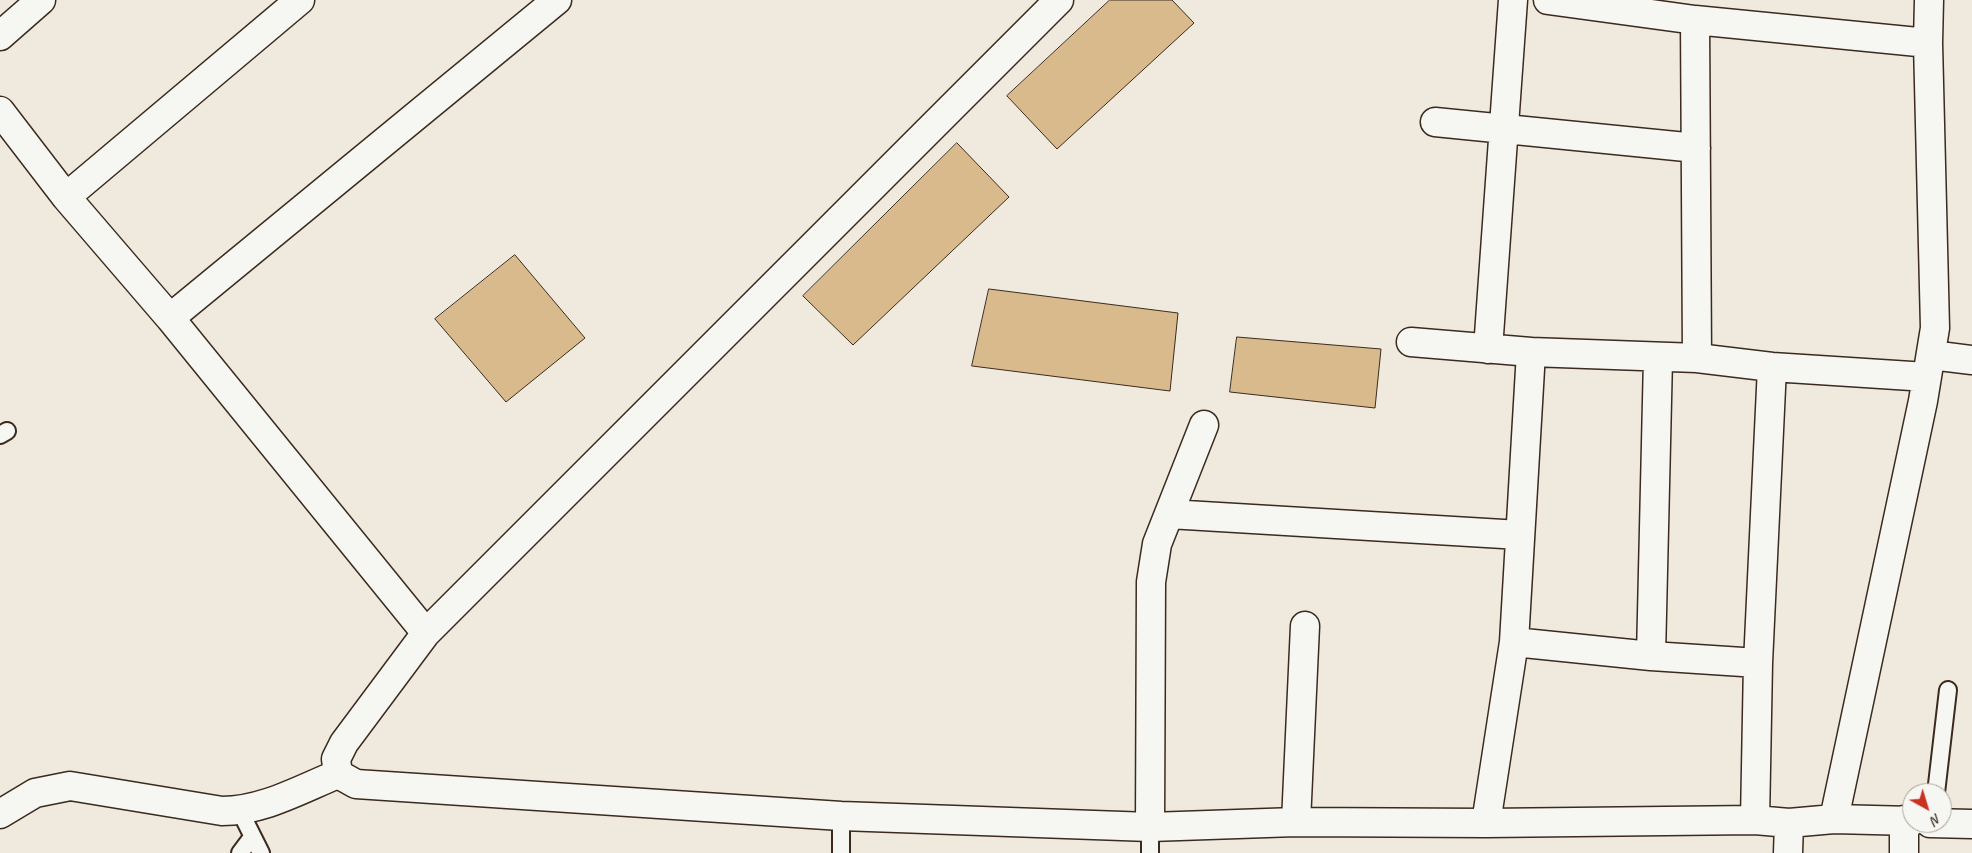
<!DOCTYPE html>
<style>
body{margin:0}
#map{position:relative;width:1972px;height:853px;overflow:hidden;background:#f0eade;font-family:Caveat,sans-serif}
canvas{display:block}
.north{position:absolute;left:1902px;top:783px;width:50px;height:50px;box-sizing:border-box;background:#f6f6f2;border:1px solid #aba49d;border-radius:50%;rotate:141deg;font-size:14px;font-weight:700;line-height:20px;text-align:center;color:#3b2a1e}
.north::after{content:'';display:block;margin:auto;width:18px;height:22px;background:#c8321e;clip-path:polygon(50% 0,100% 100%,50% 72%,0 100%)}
</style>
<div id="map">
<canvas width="1972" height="853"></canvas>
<div class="north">N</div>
</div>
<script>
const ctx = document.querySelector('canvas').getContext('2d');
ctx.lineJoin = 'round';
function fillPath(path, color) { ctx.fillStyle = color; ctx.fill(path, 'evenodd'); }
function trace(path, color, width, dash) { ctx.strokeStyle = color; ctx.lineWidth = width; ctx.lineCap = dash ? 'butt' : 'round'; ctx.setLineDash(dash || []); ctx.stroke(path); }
const building = new Path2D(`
 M1110 0H1172L1194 23 1057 149 1007 96Z
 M957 143 1009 197 853 345 803 296Z
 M515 255 585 338 506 402 435 319Z
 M989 289 1178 313 1170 391 972 366Z
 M1237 337 1381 349 1375 408 1230 392Z`);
const service = new Path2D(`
 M0 435 7 431
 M1936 793 1948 690
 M240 811 261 853
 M1150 827V853
 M240 853 252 837
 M841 853V816`);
const minor = new Path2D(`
 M300 0 66 197 170 318 426 633
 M1059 0 426 633 344 743 336 759 338 774 356 784 841 816 1150 827 1296 822 1486 823 1755 820 1789 823 1834 819 1912 821
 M1548 0 1695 20 1928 43
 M1695 20 1697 358
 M0 36 41 0
 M0 111 66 197
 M1435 122 1696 148
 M170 318 557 0
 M1411 342 1531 352
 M1488 349 1513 0
 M1931 355 1972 360
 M1169 514 1520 535
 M1514 642 1651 656 1758 663 1772 367
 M1651 656 1658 358
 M0 814 35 793 70 786 222 811C263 811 301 789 338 774
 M1834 819 1923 401 1935 328 1928 43 1929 0
 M1755 820 1758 663
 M1904 820V853
 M1296 822 1305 626
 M1486 823 1514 642 1531 352 1697 358 1772 367 1927 377
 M1930 823 1972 824
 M1150 827 1151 582 1157 544 1204 425
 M1788 853 1789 823`);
fillPath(building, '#d9ba8d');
trace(building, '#3b2a1e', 1);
trace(service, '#3b2a1e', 20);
trace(minor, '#3b2a1e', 31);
trace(service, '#f6f6f2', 16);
trace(minor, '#f6f6f2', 28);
</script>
